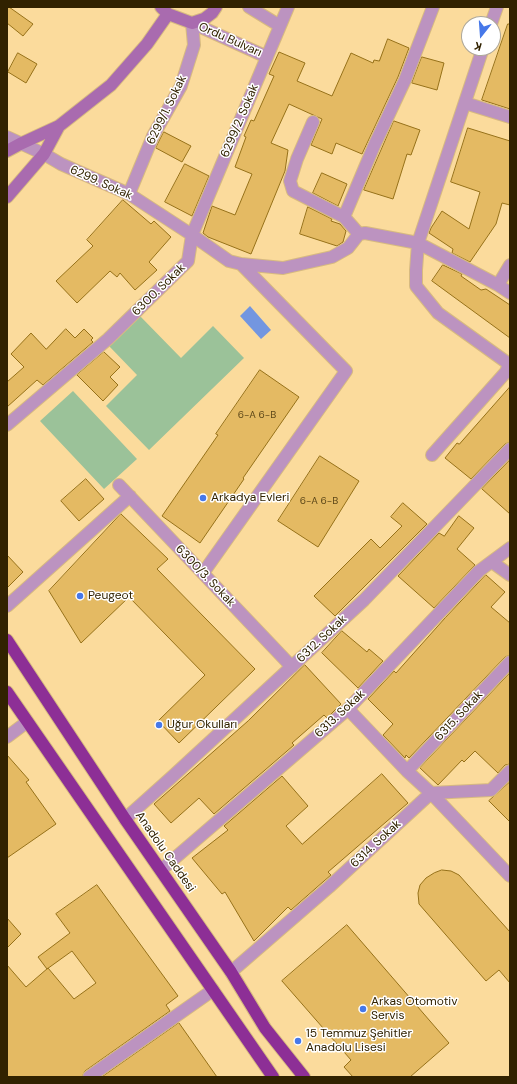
<!DOCTYPE html>
<meta charset="utf-8">
<style>
body{margin:0}
#map{position:relative;width:517px;height:1084px;overflow:hidden;background:#fbdb9c;font-family:"DM Sans",sans-serif}
canvas{display:block}
.frame{position:absolute;inset:0;border:8px solid #312200;pointer-events:none}
.north{position:absolute;left:461px;top:16px;width:40px;height:40px;box-sizing:border-box;background:#fff;border:1px solid #ada799;border-radius:50%;rotate:197deg;font-size:11px;font-weight:700;line-height:16px;text-align:center;color:#312200}
.north::after{content:'';display:block;margin:auto;width:14px;height:18px;background:#4678e9;clip-path:polygon(50% 0,100% 100%,50% 72%,0 100%)}
</style>
<div id="map">
<canvas width="517" height="1084"></canvas>
<div class="frame"></div>
<div class="north">K</div>
</div>
<script>
const ctx = document.querySelector('canvas').getContext('2d');
ctx.lineJoin = 'round';
function fillPath(path, color) { ctx.fillStyle = color; ctx.fill(path, 'evenodd'); }
function trace(path, color, width, dash) { ctx.strokeStyle = color; ctx.lineWidth = width; ctx.lineCap = dash ? 'butt' : 'round'; ctx.setLineDash(dash || []); ctx.stroke(path); }
function write(font, color, halo, rows, align = 'center') {
  ctx.font = font + ' "DM Sans",sans-serif'; ctx.lineWidth = 3; ctx.setLineDash([]); ctx.textBaseline = 'middle'; ctx.strokeStyle = halo; ctx.fillStyle = color; for (const [text, x, y, turn = 0] of rows) {
    ctx.save(); ctx.translate(x, y); ctx.rotate((+turn || 0) * Math.PI / 180); ctx.textAlign = isNaN(turn) ? turn : align; if (halo) ctx.strokeText(text, 0, 0); ctx.fillText(text, 0, 0); ctx.restore();
  }
}
const green = new Path2D(`
 M140 316 181 358 213 326 244 358 149 450 106 406 137 375 109 346Z
 M73 391 137 459 104 489 40 421Z`);
const water = new Path2D(`
 M250 306 271 330 261 339 240 316Z`);
const building = new Path2D(`
 M7 7H9L33 24 23 36 7 23Z
 M508 24H510V109L482 100Z
 M388 39 409 48 398 77 362 154 336 143 332 154 311 145 322 119 289 104 271 143 288 150 285 171 251 254 208 237 203 233 212 206 235 215 252 174 235 167 246 137 244 136 251 120 254 121 274 76 269 74 279 52 305 63 297 81 332 96 351 53 373 63 374 60 379 61Z
 M18 53 37 64 26 83 8 72Z
 M422 57 444 63 437 90 412 83Z
 M394 121 420 130 411 155 407 154 393 199 364 190Z
 M468 128 510 141V205L502 203 496 224 470 262 452 253 453 249 429 233 431 228 442 211 469 229 480 192 451 182Z
 M164 132 191 146 182 162 156 148Z
 M185 164 209 176 192 216 165 202Z
 M322 173 347 184 338 206 313 193Z
 M123 200 151 224 154 221 171 237 149 262 157 270 135 290 120 273 117 277 110 271 77 303 56 281 93 246 87 240Z
 M308 207 332 219 331 221 340 224 346 231 343 242 337 246 300 234Z
 M443 265 462 274 461 276 481 290 486 289 510 305V338L432 281Z
 M66 329 75 338 84 329 93 338 91 340 93 342 43 385 37 380 7 407V382L24 367 11 354 31 333 46 349Z
 M104 352 120 367 110 377 118 385 103 401 77 375Z
 M260 370 299 397 243 478 244 479 200 543 162 516 218 435 216 434Z
 M510 387V442L505 444 471 479 445 458 457 443 459 444Z
 M320 456 359 481 318 547 278 521Z
 M510 460V514L482 489Z
 M86 479 104 499 79 521 61 501Z
 M403 503 427 524 335 616 314 596 371 539 380 548 402 526 391 517Z
 M121 514 168 559 157 569 255 669 179 743 158 721 205 675 129 597 81 643 49 591Z
 M459 516 474 528 457 549 475 565 434 608 398 576 439 533 444 536Z
 M7 555 23 572 7 588Z
 M486 575 505 592 491 607 510 623V655L505 657 409 758 406 755 405 758 383 735 393 724 368 699 394 671 396 673 445 618Z
 M342 631 367 652 369 649 383 661 358 688 322 653Z
 M305 665 341 704 327 718 324 715 292 743 294 745 214 814 199 798 171 823 154 804 248 721Z
 M510 673V764L505 765 498 773 475 751 464 762 462 760 438 785 420 768Z
 M7 755 29 780 26 782 56 824 7 858Z
 M382 774 408 803 328 872 331 875 324 881 291 910 288 907 254 941 225 892 222 894 192 858 228 830 224 826 282 776 308 806 286 826 302 844Z
 M510 782V822L489 801Z
 M442 870 451 871 459 875 510 932V983L499 970 486 981 419 904 418 893 420 885 426 878 434 873Z
 M97 885 178 996 166 1005 170 1011 85 1071 82 1077H7V965L26 987 48 968 74 999 96 983 72 951 47 969 38 957 70 933 56 914Z
 M7 918 21 934 7 948Z
 M347 925 449 1043 410 1077H353L344 1067 351 1060 282 981Z
 M179 1023 217 1077H102Z`);
const street = new Path2D(`
 M249 7 280 26
 M491 24 497 7
 M465 103 510 117
 M313 122 297 159 290 181 293 191 344 217 359 234
 M7 137 44 154 61 164 129 194 192 235 288 7
 M129 194 153 136 181 86 194 45 192 23 267 57
 M344 217 374 146 405 80 433 7
 M498 285 510 265
 M7 425 108 339 188 261 192 235 229 261 241 264 283 268 332 257 348 248 359 234 365 233 418 243 498 285 510 293
 M432 455 506 372 509 364 438 313 416 286V270L418 243 483 48
 M119 485 292 667
 M492 562 510 575
 M203 573 346 371 241 264
 M7 606 130 496
 M7 737 27 722
 M407 771 510 662
 M431 793 510 876
 M431 793 491 790 510 771
 M125 819 173 776 364 600 510 449
 M161 870 348 709 479 571 510 548
 M231 972 329 887 431 793 407 771 348 709
 M89 1077 213 990`);
const secondary = new Path2D(`
 M161 7 168 14 192 23 204 19 212 13 216 7
 M7 151 20 144 59 126 111 85 147 44 168 14
 M7 197 44 154 59 126`);
const highway = new Path2D(`
 M7 640 125 819 231 972 265 1028 304 1077
 M7 692 273 1077`);
const markers = [
 [203,498,4,"#4678e9"],
 [80,596,4,"#4678e9"],
 [159,725,4,"#4678e9"],
 [363,1009,4,"#4678e9"],
 [298,1041,4,"#4678e9"]
];
const numberNames = [
 ["6-A 6-B",257,415],
 ["6-A 6-B",319,501]
];
const streetNames = [
 ["Ordu Bulvarı",230,40,24],
 ["6299/1. Sokak",167,110,-64],
 ["6299/2. Sokak",240,121,-67],
 ["6299. Sokak",101,183,24],
 ["6300. Sokak",159,290,-44],
 ["6300/3. Sokak",205,576,46],
 ["6312. Sokak",322,639,-43],
 ["6313. Sokak",340,714,-43],
 ["6315. Sokak",459,716,-47],
 ["6314. Sokak",376,844,-43],
 ["Anadolu Caddesi",165,852,55]
];
const poiNames = [
 ["Arkadya Evleri",211,498],
 ["Peugeot",88,596],
 ["Uğur Okulları",167,725],
 ["Arkas Otomotiv",371,1002],
 ["Servis",371,1016],
 ["15 Temmuz Şehitler",306,1034],
 ["Anadolu Lisesi",306,1048]
];
fillPath(green, '#9bc299');
fillPath(water, '#7396e0');
fillPath(building, '#e4ba63');
trace(building, '#967119', 1);
trace(street, '#d7ba80', 14);
trace(secondary, '#d7ba80', 14);
trace(highway, '#d7ba80', 14);
trace(street, '#bc93c0', 12);
trace(secondary, '#a96baf', 12);
trace(highway, '#8d2f96', 12);
for (const [x, y, r, color] of markers) { const dot = new Path2D(); dot.arc(x, y, r, 0, 2 * Math.PI); ctx.fillStyle = color; ctx.fill(dot); trace(dot, '#fff', 1.5); }
write('10px', '#5e4819', null, numberNames);
write('12px', '#312200', '#fff', streetNames);
write('12px', '#312200', '#fff', poiNames, 'left');
</script>
